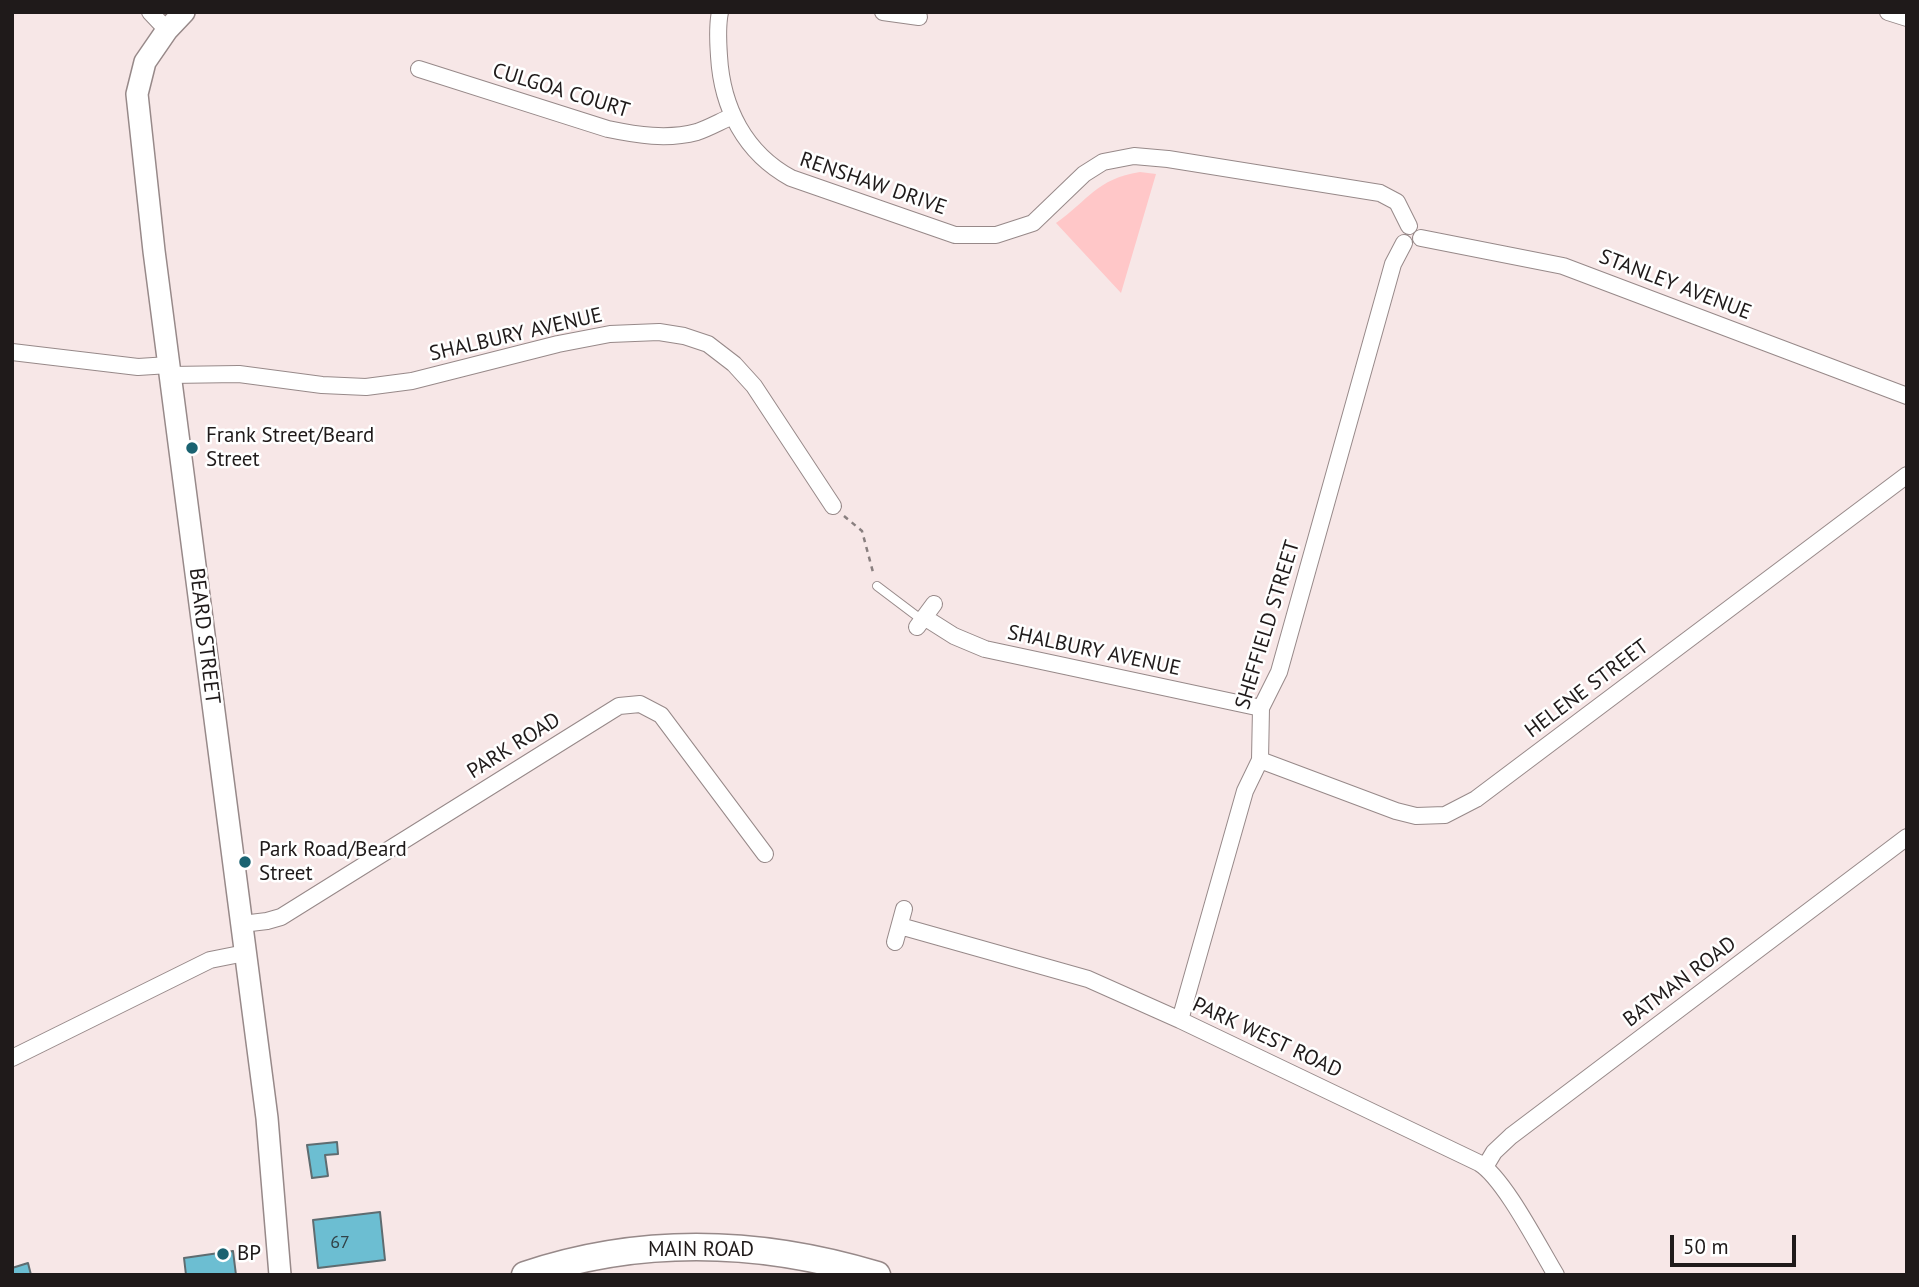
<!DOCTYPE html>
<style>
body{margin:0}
#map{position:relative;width:1919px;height:1287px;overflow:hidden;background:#f7e7e7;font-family:"PT Sans",sans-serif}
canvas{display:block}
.frame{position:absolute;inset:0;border:14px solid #1f1a1a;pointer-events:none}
.scale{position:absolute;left:1670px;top:1235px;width:126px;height:32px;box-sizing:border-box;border:4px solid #1f1a1a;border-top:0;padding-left:9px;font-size:21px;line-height:24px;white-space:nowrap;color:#1f1a1a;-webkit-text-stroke:5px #fff;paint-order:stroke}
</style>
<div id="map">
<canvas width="1919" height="1287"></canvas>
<div class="frame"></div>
<div class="scale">50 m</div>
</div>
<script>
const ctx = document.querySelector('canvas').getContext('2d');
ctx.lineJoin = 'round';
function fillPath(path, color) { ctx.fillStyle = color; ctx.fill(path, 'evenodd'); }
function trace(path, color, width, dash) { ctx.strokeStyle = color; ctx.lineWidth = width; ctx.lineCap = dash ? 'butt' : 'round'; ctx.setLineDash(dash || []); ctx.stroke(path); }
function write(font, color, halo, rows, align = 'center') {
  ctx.font = font + ' "PT Sans",sans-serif'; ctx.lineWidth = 5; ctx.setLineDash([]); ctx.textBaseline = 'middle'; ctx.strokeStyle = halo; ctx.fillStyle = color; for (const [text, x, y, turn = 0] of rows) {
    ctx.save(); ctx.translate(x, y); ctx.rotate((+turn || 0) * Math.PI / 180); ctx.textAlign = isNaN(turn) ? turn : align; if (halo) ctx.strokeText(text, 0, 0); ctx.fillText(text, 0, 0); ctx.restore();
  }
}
const green = new Path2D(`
 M1140 172 1156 174 1121 293 1056 223C1089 200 1096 179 1140 172Z`);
const building = new Path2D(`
 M337 1142 338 1154 325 1155 328 1176 312 1178 307 1145Z
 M380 1212 385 1260 318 1268 313 1220Z
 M233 1251 236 1275H186L184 1258Z
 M28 1263 31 1275H12V1268Z`);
const path = new Path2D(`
 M844 516 862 531 874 576`);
const service = new Path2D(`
 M877 586 922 620`);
const minor = new Path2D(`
 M150 12 167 30
 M720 12C717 26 718 42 719 56 722 108 745 153 791 178L955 235H996L1033 223 1084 174 1103 162 1134 156 1168 159 1380 193 1397 202 1409 226
 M883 12 919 17
 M1888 12 1907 18
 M419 69 608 129C637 135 667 140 697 132 709 128 721 121 733 116
 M1421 238 1563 266 1907 396
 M12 352 138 367 169 365
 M170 375 239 374 322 385 366 387 412 381 558 344 610 334 659 332 684 336 708 344 734 364 754 386 833 506
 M924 617 954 636 985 649 1261 708
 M917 627 934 604
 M1260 760 1396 811 1416 816 1445 815 1476 799 1907 475
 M242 924 267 921 281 917 619 706 640 704 661 715 765 854
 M900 926 1088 979 1180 1020 1479 1163C1504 1178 1539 1247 1556 1275
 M895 942 904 909
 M1180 1020 1245 791 1260 760 1261 708 1279 672 1393 264 1404 243
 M12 1058 210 960 245 953
 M1485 1167 1494 1152 1511 1136 1907 837`);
const tertiary = new Path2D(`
 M184 12 167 30 145 62 137 94 154 251 267 1118 280 1275`);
const primary = new Path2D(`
 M525 1275C641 1236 761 1240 877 1275`);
const markers = [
 [192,448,7,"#1a6271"],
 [245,862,7,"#1a6271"],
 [223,1254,7,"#1a6271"]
];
const numberNames = [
 ["67",340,1243]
];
const streetNames = [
 ["CULGOA COURT",561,91,17],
 ["RENSHAW DRIVE",873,184,19],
 ["STANLEY AVENUE",1675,285,21],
 ["SHALBURY AVENUE",516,335,-13],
 ["SHEFFIELD STREET",1268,625,-73],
 ["BEARD STREET",204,636,83],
 ["SHALBURY AVENUE",1094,651,12],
 ["HELENE STREET",1587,689,-37],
 ["PARK ROAD",514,746,-32],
 ["BATMAN ROAD",1680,982,-37],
 ["PARK WEST ROAD",1267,1038,25],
 ["MAIN ROAD",701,1250]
];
const poiNames = [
 ["Frank Street/Beard",206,436],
 ["Street",206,460],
 ["Park Road/Beard",259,850],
 ["Street",259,874],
 ["BP",237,1254]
];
fillPath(green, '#ffc7c8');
fillPath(building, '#6cbed2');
trace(building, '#5f6c70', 2);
trace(service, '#978989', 10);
trace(minor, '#978989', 18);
trace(tertiary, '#978989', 24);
trace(primary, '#978989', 29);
trace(path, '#897f7f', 2.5, [5, 5]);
trace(service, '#fff', 8);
trace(minor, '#fff', 16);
trace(tertiary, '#fff', 21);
trace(primary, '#fff', 26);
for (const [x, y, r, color] of markers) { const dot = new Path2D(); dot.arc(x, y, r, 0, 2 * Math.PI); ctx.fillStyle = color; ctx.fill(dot); trace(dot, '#fff', 2.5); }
write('18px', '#324348', null, numberNames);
write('21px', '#1f1a1a', '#fff', streetNames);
write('21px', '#1f1a1a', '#fff', poiNames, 'left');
</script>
